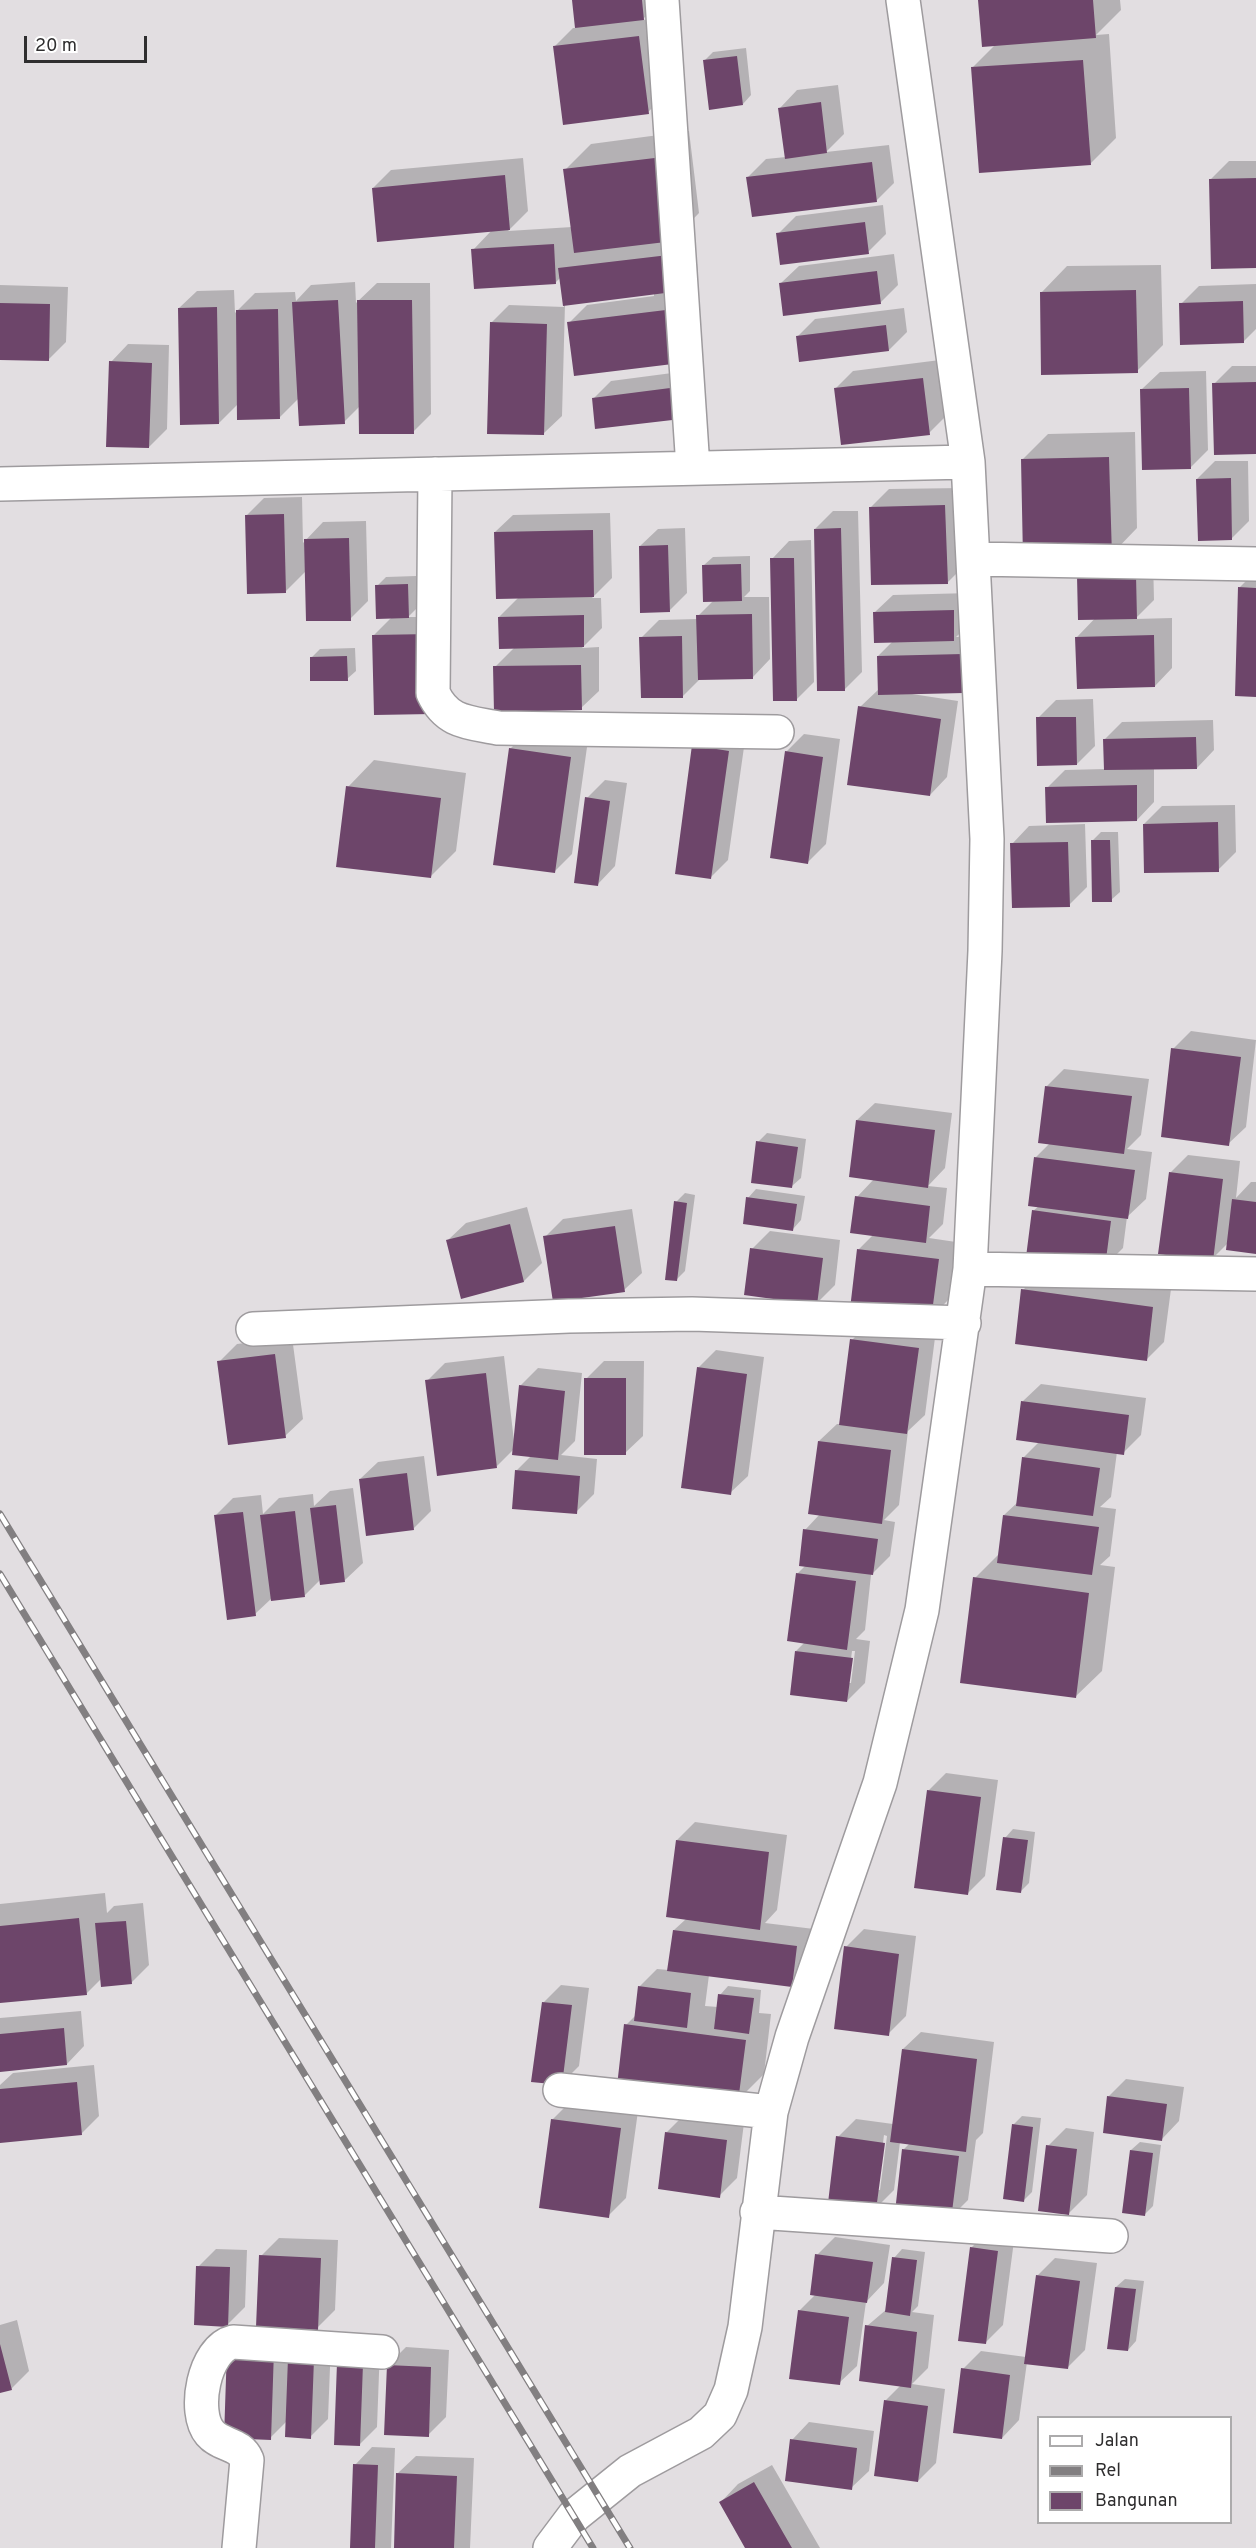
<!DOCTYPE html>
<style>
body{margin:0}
#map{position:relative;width:1256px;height:2548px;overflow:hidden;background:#e2dee1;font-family:Overpass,sans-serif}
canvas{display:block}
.legend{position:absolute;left:1037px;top:2416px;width:195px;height:108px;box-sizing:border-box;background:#fff;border:2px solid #acabac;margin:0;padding:8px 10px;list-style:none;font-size:18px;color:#2f2e2f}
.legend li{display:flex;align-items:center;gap:12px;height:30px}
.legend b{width:30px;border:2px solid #acabac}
.scale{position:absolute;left:24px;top:36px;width:123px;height:27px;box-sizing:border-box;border:3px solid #2f2e2f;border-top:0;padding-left:8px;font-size:18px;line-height:21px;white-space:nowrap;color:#2f2e2f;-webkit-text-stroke:4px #fff;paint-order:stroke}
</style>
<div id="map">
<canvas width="1256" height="2548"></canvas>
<ul class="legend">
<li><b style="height:8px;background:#fff"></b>Jalan</li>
<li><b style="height:8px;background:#827f81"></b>Rel</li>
<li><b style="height:16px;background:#6d456a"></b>Bangunan</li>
</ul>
<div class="scale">20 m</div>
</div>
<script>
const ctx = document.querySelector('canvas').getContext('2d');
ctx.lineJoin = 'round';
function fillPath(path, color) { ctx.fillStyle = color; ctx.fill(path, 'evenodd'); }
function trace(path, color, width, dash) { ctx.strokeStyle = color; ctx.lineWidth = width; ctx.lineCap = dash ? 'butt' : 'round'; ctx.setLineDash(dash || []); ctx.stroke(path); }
const shadow = new Path2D(`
 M573 0H662L642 20 656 19 666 95 648 112 555 46 573 28H576Z
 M979 0H1120L1121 10 1096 35 1109 34 1116 138 1090 164 972 68 996 44Z
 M746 48 751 95 743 104 704 61 713 52Z
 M838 85 844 134 826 152 889 145 894 183 876 201 748 177 766 159 786 157 780 108 797 90Z
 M689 131 699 213 673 240 694 237 698 272 677 293 698 344 569 323 587 305 654 296V293L565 304 562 416 544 433 491 323 509 305 564 307 561 277 555 283 473 250 492 230 373 188 391 170 523 158 528 211 508 231 572 227 565 170 591 144Z
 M1229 161H1256V267L1211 179Z
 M883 205 886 234 868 252 778 234 796 216Z
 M894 254 898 285 880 303 781 283 799 266Z
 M1161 265 1163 345 1137 371 1041 293 1067 266Z
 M355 282 356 303 377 283H430L431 414 413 432 360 406 344 422 299 398 279 418 239 403 219 423 179 308 197 291 234 290 235 313 255 293 295 292 296 301 311 285Z
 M1256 284V329L1243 342 1181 304 1199 286Z
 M0 285 68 287 66 342 48 360 0 358Z
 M904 308 907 332 889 350 797 337 815 319Z
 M128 344 169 345 167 429 149 447 111 362Z
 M940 360 947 415 929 433 835 389 853 371Z
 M1232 366H1256V453L1214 384Z
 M695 370 698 399H593L611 381Z
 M1206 371 1208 450 1190 468 1142 389 1160 372Z
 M1135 432 1137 528 1111 555 1022 460 1048 434Z
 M1215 461H1248L1249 521 1231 539 1197 479Z
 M963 488 965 565 947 583 871 507 889 489Z
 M302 497 303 543 323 522 366 521 368 601 350 619 306 571 286 591 246 516 264 498Z
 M833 511H858L862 672 844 690 815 529Z
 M610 513 612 578 592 598H601L602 628 582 648 599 647V691L581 708 495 667 515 647 499 617 519 597 495 532 513 515Z
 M685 528 687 593 669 611 640 546 658 529Z
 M811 540 814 682 796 700 772 597H769L770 659 753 677 701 678 683 696 641 638 659 620 698 619V616L714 600 704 565 713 557 750 556V591L744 597H772V559L789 541Z
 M1153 558 1154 600 1135 619 1172 618V668L1155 686 1077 637Z
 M1256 571V695L1239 588Z
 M416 576 417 608 408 617H447L449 694 374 635 392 617 377 586 386 577Z
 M971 593 972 622 956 637H980L981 674 912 694 958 701 947 777 930 795 860 707 879 689 878 656 893 641 875 612 893 595Z
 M355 648 356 671 347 679 311 658 320 649Z
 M1093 699 1095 746 1077 764 1038 718 1056 700Z
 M1213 720 1214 750 1197 768H1154V802L1137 820 1047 788 1065 770 1105 769 1104 740 1122 722Z
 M528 731 588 740 572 854 554 872 510 749Z
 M746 733 728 860 710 878 694 746Z
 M804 734 840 739 826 844 808 862 786 752Z
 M374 760 466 773 456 851 430 877 348 787Z
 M605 780 627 783 615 866 598 884 587 798Z
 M1235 805 1236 852 1218 870 1144 824 1162 806Z
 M1085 824 1087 887 1069 905 1012 844 1029 826Z
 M1101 832H1118L1120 892 1111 900 1092 841Z
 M1191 1031 1256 1040 1246 1127 1228 1144 1173 1049Z
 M1064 1069 1149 1079 1141 1135 1127 1149 1152 1152 1146 1199 1127 1217 1123 1248 1105 1266 1033 1211 1039 1206 1036 1157 1050 1143 1047 1086Z
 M875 1103 952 1113 945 1168 928 1186 947 1188 943 1224 929 1238 956 1242 948 1300 931 1318 851 1308 859 1249 874 1234 857 1197 874 1179 857 1120Z
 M767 1133 806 1139 801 1178 792 1186 758 1142Z
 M1188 1155 1240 1161 1236 1198 1251 1182H1256V1253L1228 1243 1212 1259 1170 1173Z
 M756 1189 805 1196 801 1220 793 1229 748 1198Z
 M685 1193 695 1195 685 1271 676 1280V1202Z
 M527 1207 542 1263 524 1281 462 1297 448 1240 466 1223Z
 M632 1209 642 1273 624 1290 545 1237 563 1219Z
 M770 1231 840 1240 835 1285 817 1303 752 1249Z
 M1041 1272 1171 1289 1164 1342 1146 1360 1023 1290Z
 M870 1322 936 1330 925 1415 908 1431 899 1505 884 1520 895 1522 890 1556 871 1575 865 1630 856 1639 870 1641 865 1683 847 1701 796 1651 805 1642 797 1574 806 1565 805 1530 820 1514 819 1441 837 1424H841L852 1340ZM852 1651H855L851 1683H848Z
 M292 1337 303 1419 285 1436 219 1362 237 1344Z
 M716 1350 764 1357 748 1476 730 1493 698 1368Z
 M504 1356 514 1441 520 1386 538 1368 582 1373 575 1441 561 1455 597 1459 594 1494 576 1512 516 1471 531 1456 514 1449 497 1466 427 1381 445 1363Z
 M604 1361H644L643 1436 625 1453 586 1379Z
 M1041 1384 1146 1398 1141 1435 1123 1453 1117 1452 1111 1497 1100 1507 1116 1509 1110 1556 1100 1565 1115 1567 1102 1671 1075 1697 975 1578 1000 1553 1004 1515 1018 1502 1023 1458 1039 1442 1023 1401Z
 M424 1456 431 1511 413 1529 360 1479 378 1462Z
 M353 1488 363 1563 345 1580H320L305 1595 272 1598 255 1614 215 1516 233 1498 261 1495 263 1514 279 1498 313 1494 314 1506 330 1491Z
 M946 1773 998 1780 985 1876 967 1894 928 1791Z
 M695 1822 787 1835 777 1910 765 1923 814 1929 809 1967 792 1985 709 1975 705 2006 718 2007 720 1995 728 1986 761 1990 759 2013 771 2014 764 2074 738 2100 626 2025 636 2015 639 1987 657 1969 669 1970 674 1930 686 1919 677 1840Z
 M1013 1829 1035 1832 1029 1883 1020 1892 1005 1838Z
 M105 1893 107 1913 114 1906 143 1903 149 1965 131 1983 102 1978 86 1994 0 2002V1904Z
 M864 1929 916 1936 906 2016 888 2034 846 1947Z
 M561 1985 589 1988 579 2066 561 2084 543 2003Z
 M81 2011 84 2046 67 2064 0 2070V2018Z
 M921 2032 994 2042 983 2133 976 2140 968 2200 950 2218 904 2149 910 2143 900 2142 894 2190 876 2208 838 2137 856 2119 893 2124 903 2049ZM884 2135 887 2136 880 2190H877Z
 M94 2065 99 2116 81 2134 0 2142V2085L13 2073Z
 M1126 2079 1184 2087 1179 2121 1162 2139 1108 2097Z
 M570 2102 638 2111 626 2198 608 2216 552 2120Z
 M684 2115 744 2123 737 2178 719 2196 666 2133Z
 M1022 2116 1041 2118 1032 2192 1023 2201 1013 2125Z
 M1066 2128 1094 2132 1087 2195 1069 2213 1048 2146Z
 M1140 2142 1161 2145 1153 2206 1144 2215 1131 2150Z
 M989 2230 1015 2233 1003 2325 985 2343 971 2248Z
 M835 2237 890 2245 884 2283 866 2302 857 2366 839 2383 799 2311 816 2294 817 2255Z
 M279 2238 338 2240 335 2310 317 2328 261 2256Z
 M216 2249 247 2250 245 2307 227 2325 198 2267Z
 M902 2249 925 2252 918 2306 912 2312 934 2315 928 2368 912 2384 945 2389 936 2463 918 2481 885 2401 901 2385 867 2326 887 2309 894 2258Z
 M1055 2258 1097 2263 1085 2350 1067 2368 1027 2362 1019 2420 1002 2438 963 2369 981 2351 1026 2357 1037 2276Z
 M1125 2279 1144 2281 1136 2341 1128 2350 1116 2287Z
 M17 2320 29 2371 11 2389 0 2392V2325Z
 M331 2342 328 2419 310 2437 287 2421 270 2438 229 2349Z
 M380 2347 377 2427 359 2445 339 2363Z
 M406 2347 449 2350 446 2417 428 2435 388 2365Z
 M809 2422 874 2431 869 2471 851 2488 792 2440Z
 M372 2447 395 2448 391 2548H351L355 2465Z
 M416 2456 474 2458 470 2548H395L398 2473Z
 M772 2465 820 2548H747L721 2502 738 2484Z`);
const building = new Path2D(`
 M572 0H642L644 20 575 28Z
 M978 0H1093L1096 38 982 47Z
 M639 36 649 114 563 125 553 46Z
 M737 56 743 105 709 110 703 60Z
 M1083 60 1091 165 979 173 971 67Z
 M821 102 827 153 785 159 778 108Z
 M663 157 674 241 574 253 563 169Z
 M872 162 877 202 752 217 746 177Z
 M505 175 510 230 377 242 372 188Z
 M1256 178V268L1211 269 1209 179Z
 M865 222 869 254 780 265 776 233Z
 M554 244 556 284 474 289 471 249Z
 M677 254 681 291 563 306 558 268Z
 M877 271 881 304 783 316 779 283Z
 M1136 290 1138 373 1041 375 1040 292Z
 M338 300 345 424 299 426 292 302Z
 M357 300H412L414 434H359Z
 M1243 301 1244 343 1180 345 1179 303Z
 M0 303 50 304 49 361 0 360Z
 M217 307 219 424 180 425 178 308Z
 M278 309 280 419 237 420 236 310Z
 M674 309 681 363 574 376 567 322Z
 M490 322 547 324 544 435 487 434Z
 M886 325 889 351 799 362 796 336Z
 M109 361 152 363 149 448 106 447Z
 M923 378 930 435 841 445 834 388Z
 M1256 382V454L1214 455 1212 383Z
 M678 387 681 419 595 429 592 398Z
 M1189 388 1191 469 1142 470 1140 389Z
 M1109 457 1112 556 1023 558 1021 459Z
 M1231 478 1232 540 1198 541 1196 479Z
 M945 505 948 584 871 585 869 507Z
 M284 514 286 593 247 594 245 515Z
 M841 528 845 691H817L814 529Z
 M593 530 594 597 496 599 494 532Z
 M349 538 351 621H306L304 539Z
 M668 545 670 612 640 613 639 546Z
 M770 558H794L797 701H773Z
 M741 564 742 601 703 602 702 565Z
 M1136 575 1137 619 1078 620 1077 576Z
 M408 584 409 618 376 619 375 585Z
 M1238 587 1256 588V697L1235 696Z
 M954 610V641L874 643 873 612Z
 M752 614 753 679 698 680 696 615Z
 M584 615V647L499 649 498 617Z
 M430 634 432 714 374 715 372 635Z
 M1154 635 1155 687 1077 689 1075 637Z
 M682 636 683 698H641L639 637Z
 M963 654 964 693 878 695 877 656Z
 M347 656 348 681H310V657Z
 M581 665 582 710 494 712 493 666Z
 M858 706 941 719 930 796 847 785Z
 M1036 717H1076L1077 765 1037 766Z
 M1196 737 1197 769 1104 770 1103 739Z
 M692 745 729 751 711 879 675 874Z
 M509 748 571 757 555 873 493 865Z
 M785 751 823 757 808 864 770 858Z
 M1137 785V821L1046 823 1045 787Z
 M346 786 441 798 431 878 336 867Z
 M585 797 610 801 598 886 574 883Z
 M1218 822 1219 872 1144 873 1143 824Z
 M1091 840H1110L1112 902H1092Z
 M1068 842 1070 907 1012 908 1010 843Z
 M1171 1048 1241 1057 1229 1146 1161 1137Z
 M1045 1086 1132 1096 1124 1154 1038 1143Z
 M856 1120 935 1130 928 1188 849 1177Z
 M756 1141 798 1147 792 1188 751 1183Z
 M1034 1157 1135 1170 1128 1219 1028 1206Z
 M1169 1172 1223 1179 1213 1261 1158 1254Z
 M855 1196 930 1206 926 1243 850 1233Z
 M746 1197 797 1204 793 1231 743 1224Z
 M1232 1199 1256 1202V1254L1226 1250Z
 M674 1201 687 1203 677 1281 665 1280Z
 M1032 1210 1111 1221 1105 1267 1026 1257Z
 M510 1224 524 1282 461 1299 446 1240Z
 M615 1226 625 1292 553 1302 543 1236Z
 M750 1248 823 1258 817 1305 744 1295Z
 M857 1249 939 1259 931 1320 850 1309Z
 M1021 1289 1153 1307 1147 1361 1015 1344Z
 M850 1339 919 1348 907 1434 839 1425Z
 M275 1354 286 1438 228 1445 217 1361Z
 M697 1367 747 1374 731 1495 681 1488Z
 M486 1373 497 1468 437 1476 425 1380Z
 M584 1378H626V1455H584Z
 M519 1385 565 1391 558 1460 512 1455Z
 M1021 1401 1129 1415 1124 1455 1016 1440Z
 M818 1441 891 1450 882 1524 808 1514Z
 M1022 1457 1100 1468 1093 1516 1016 1506Z
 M515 1470 580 1476 577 1514 512 1509Z
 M407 1473 414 1530 366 1536 359 1479Z
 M336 1505 345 1582 320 1585 310 1508Z
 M295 1511 305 1597 271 1601 260 1515Z
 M243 1512 256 1616 227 1620 214 1515Z
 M1003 1515 1099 1527 1092 1575 997 1563Z
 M803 1529 878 1539 873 1575 799 1566Z
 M796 1573 856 1581 847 1650 787 1641Z
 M973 1577 1089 1593 1076 1698 960 1683Z
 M795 1651 853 1658 847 1702 790 1695Z
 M927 1790 981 1797 968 1895 914 1888Z
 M1003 1837 1028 1840 1021 1893 996 1890Z
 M676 1840 769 1852 760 1930 666 1917Z
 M79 1918 87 1995 0 2003V1926Z
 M126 1921 132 1984 101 1987 95 1923Z
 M673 1930 797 1946 792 1987 667 1971Z
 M844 1946 899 1954 889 2036 834 2029Z
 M638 1986 691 1993 687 2028 634 2021Z
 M718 1994 754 1998 749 2034 714 2029Z
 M542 2002 572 2005 562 2085 531 2082Z
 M624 2024 746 2040 738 2102 617 2086Z
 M64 2028 67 2065 0 2072V2034Z
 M902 2049 977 2059 966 2152 890 2142Z
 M77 2082 82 2135 0 2143V2089Z
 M1107 2096 1167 2104 1162 2141 1103 2133Z
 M551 2119 621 2128 609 2218 539 2208Z
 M1012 2124 1033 2127 1024 2202 1003 2199Z
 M665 2132 727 2140 720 2198 658 2189Z
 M836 2136 885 2143 876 2210 828 2203Z
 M1046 2145 1077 2149 1069 2215 1038 2211Z
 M902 2149 959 2156 951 2220 895 2212Z
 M1130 2150 1153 2153 1145 2216 1122 2213Z
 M970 2247 998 2251 986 2344 958 2341Z
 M815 2254 873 2262 867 2303 810 2295Z
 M259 2255 321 2258 318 2330 256 2327Z
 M892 2257 917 2260 910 2316 885 2312Z
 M196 2266 230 2267 228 2327 194 2325Z
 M1036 2275 1080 2281 1068 2369 1024 2364Z
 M1115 2287 1136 2289 1128 2351 1107 2349Z
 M798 2310 849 2317 840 2385 789 2379Z
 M865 2325 917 2332 911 2388 859 2381Z
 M0 2344 12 2390 0 2393Z
 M227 2348 274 2350 271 2440 224 2438Z
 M288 2358 314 2359 311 2439 285 2437Z
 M337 2363 363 2364 360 2446 334 2445Z
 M387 2365 431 2367 429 2437 384 2435Z
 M961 2368 1010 2375 1002 2439 953 2433Z
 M884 2400 928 2406 918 2482 874 2476Z
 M790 2439 857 2448 852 2490 785 2481Z
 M353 2464 378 2465 375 2548H350Z
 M396 2473 457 2476 454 2548H394Z
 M754 2482 792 2548H745L719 2502Z`);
const minor = new Path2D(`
 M662 0 693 468
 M435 474 433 693C447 723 468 722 498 728L777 732
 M0 484 968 462 903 0
 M974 559 1256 564
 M970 1269 1256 1274
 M253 1329 569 1316 692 1314 964 1323
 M560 2090 771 2112
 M757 2212 1111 2236
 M239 2548 247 2460C240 2443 221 2446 210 2433 192 2412 204 2349 233 2342L382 2352
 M550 2548 574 2516 630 2471 701 2433 720 2415 731 2390 745 2327 771 2112 792 2037 880 1783 922 1610 970 1269 985 951 987 839 968 462`);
const rail = new Path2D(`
 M0 1514 630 2548
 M0 1574 593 2548`);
fillPath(shadow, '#0003');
fillPath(building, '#6d456a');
trace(minor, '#9e9b9e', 36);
trace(minor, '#fff', 33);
trace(rail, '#827f81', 7);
trace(rail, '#fff', 4.5, [14]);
</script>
